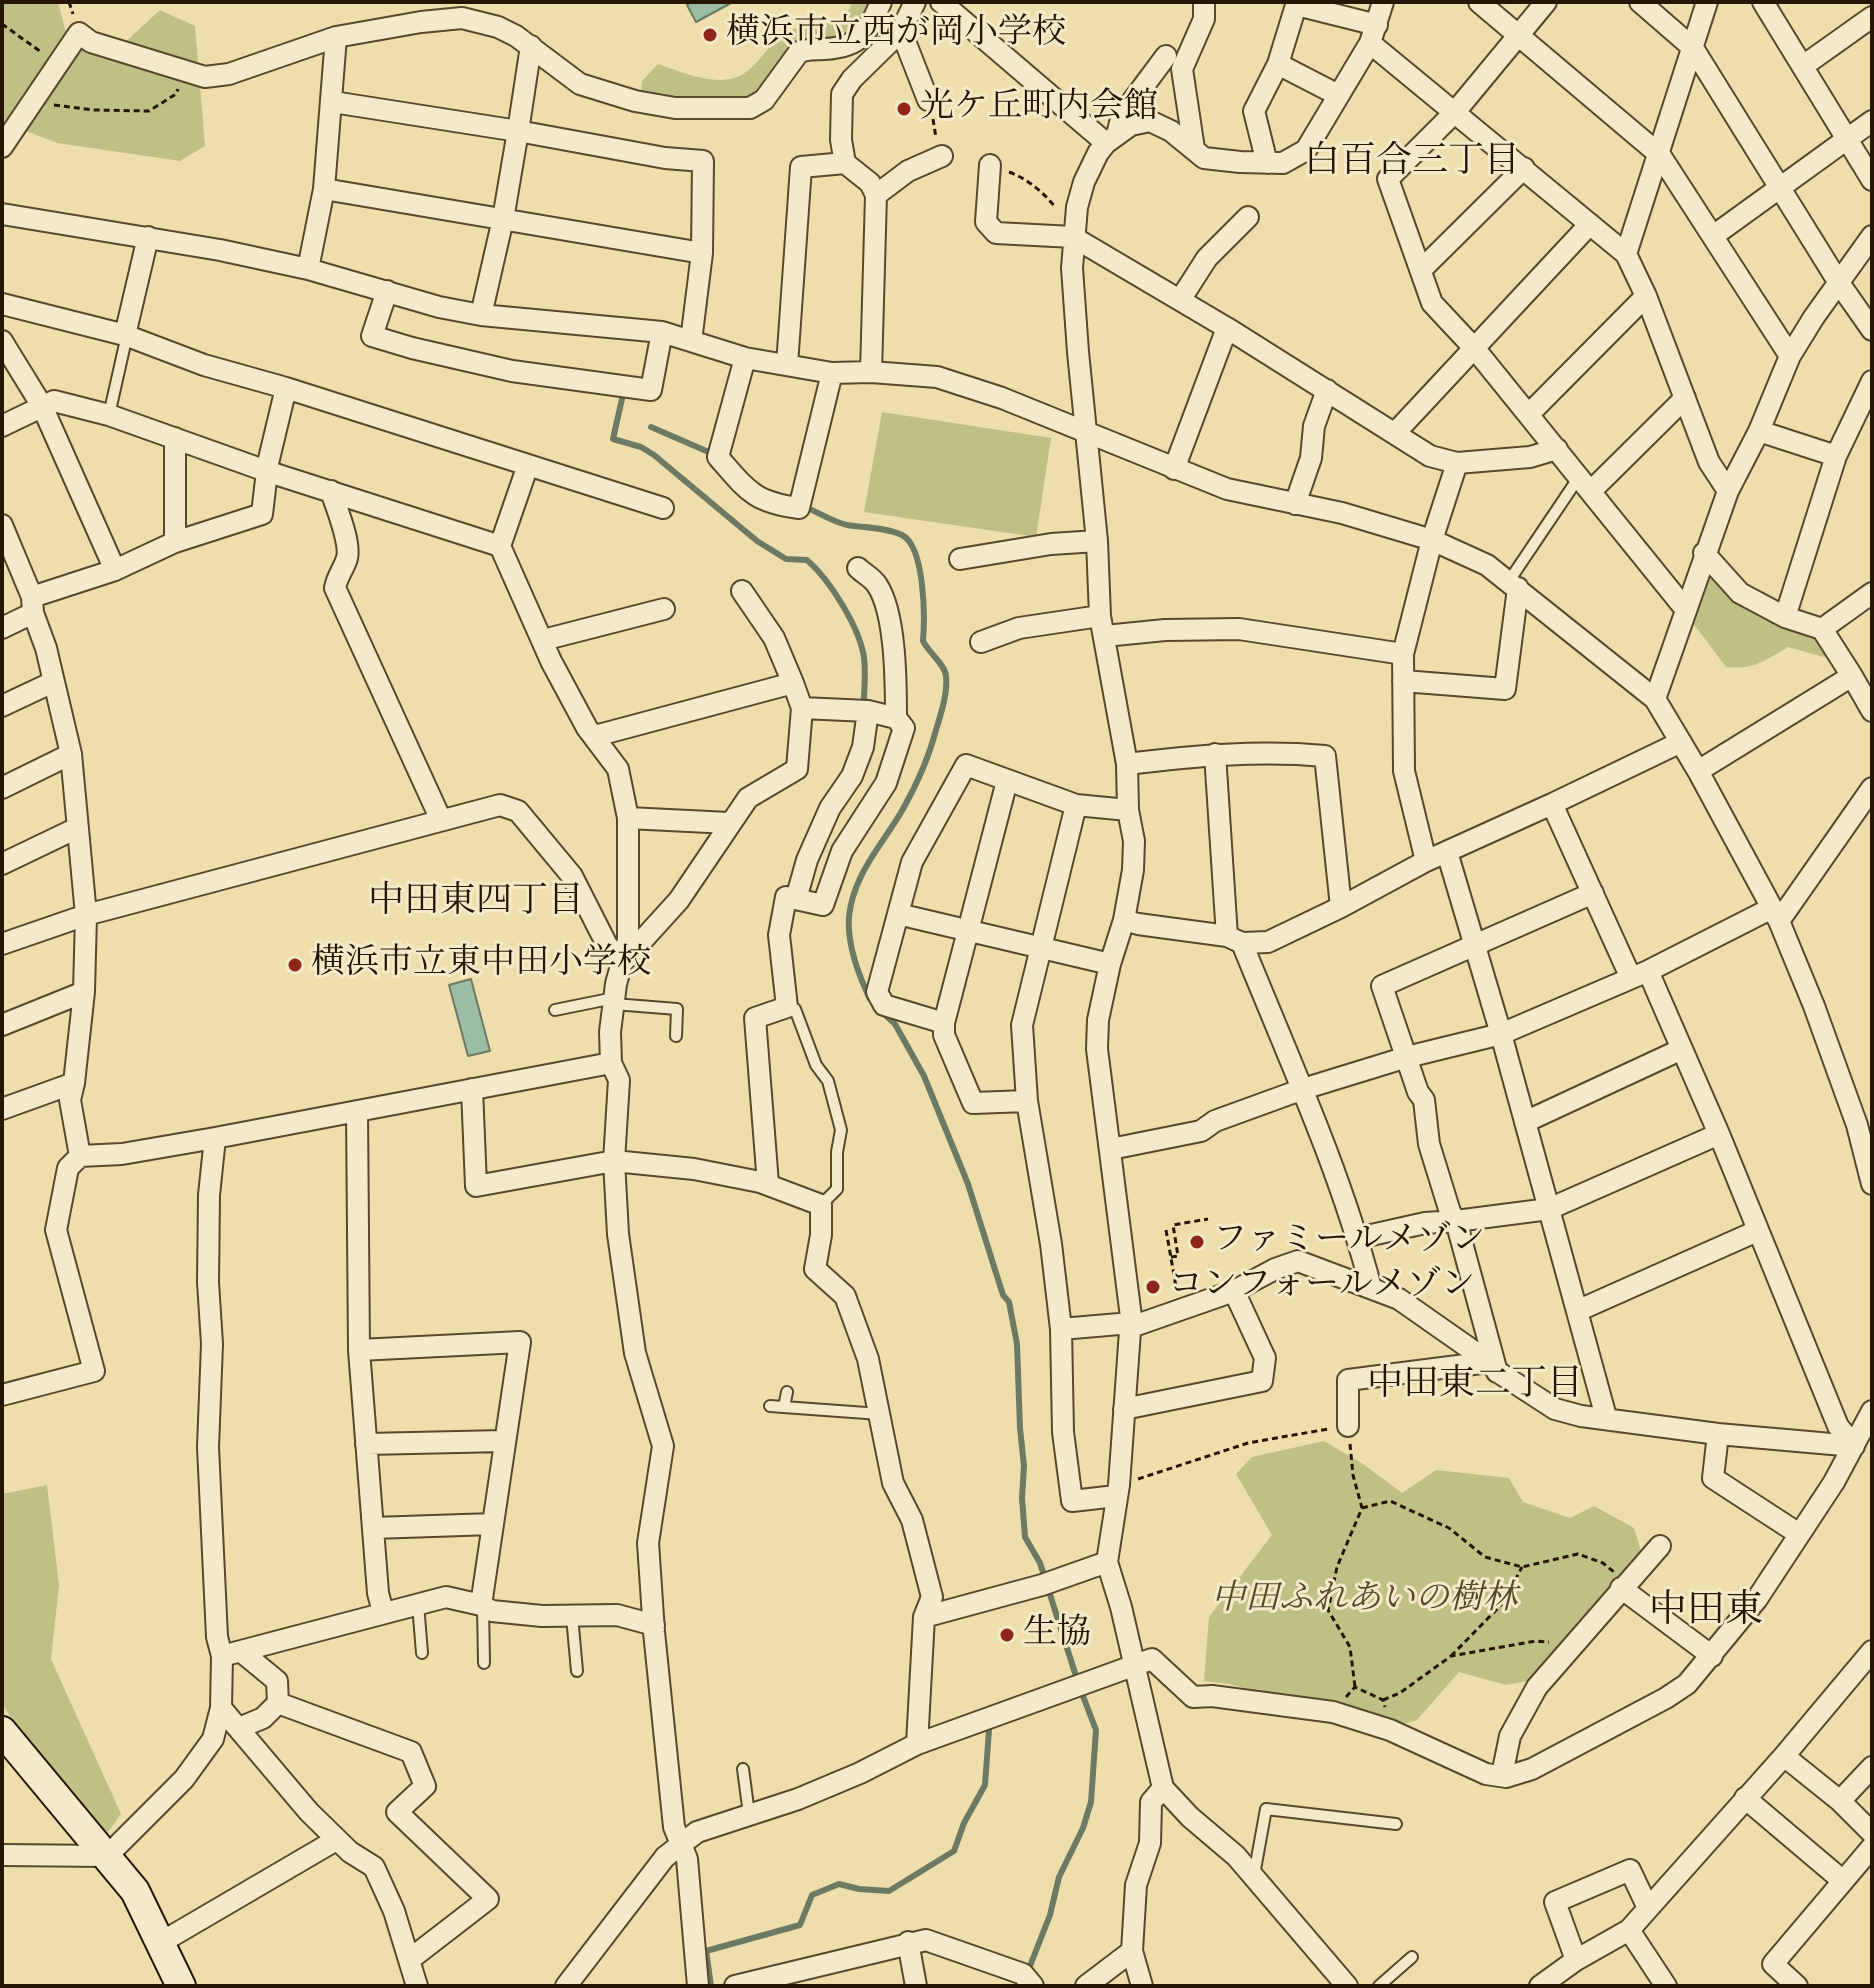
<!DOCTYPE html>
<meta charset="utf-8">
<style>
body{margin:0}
#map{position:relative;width:1874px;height:1988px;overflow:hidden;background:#eedeac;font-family:"IM FELL DW Pica",serif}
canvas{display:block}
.frame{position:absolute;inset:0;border:4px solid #261601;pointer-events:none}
</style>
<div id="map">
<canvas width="1874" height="1988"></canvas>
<div class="frame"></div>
</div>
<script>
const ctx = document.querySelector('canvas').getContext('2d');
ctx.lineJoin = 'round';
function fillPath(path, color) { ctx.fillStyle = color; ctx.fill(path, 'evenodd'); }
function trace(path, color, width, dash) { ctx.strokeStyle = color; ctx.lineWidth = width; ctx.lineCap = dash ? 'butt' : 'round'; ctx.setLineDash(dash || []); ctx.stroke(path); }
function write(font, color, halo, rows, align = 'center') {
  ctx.font = font + ' "IM FELL DW Pica","Noto Serif JP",serif'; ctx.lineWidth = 6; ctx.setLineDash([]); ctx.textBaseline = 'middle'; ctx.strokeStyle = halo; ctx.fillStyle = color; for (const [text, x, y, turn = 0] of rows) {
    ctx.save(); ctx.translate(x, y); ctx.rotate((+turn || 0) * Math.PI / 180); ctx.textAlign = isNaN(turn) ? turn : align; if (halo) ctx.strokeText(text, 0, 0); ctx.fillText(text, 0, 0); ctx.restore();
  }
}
const green = new Path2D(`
 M2 2H58L65 29 110 56 160 10 195 26 205 146 180 161 57 143 11 125 2 129Z
 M852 2H873L858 33 826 44 747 103 677 102 641 94 642 81 658 64C682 72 712 86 737 77 759 68 767 43 787 32 803 24 819 24 836 23L850 8Z
 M882 412 1051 438 1036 537 864 512Z
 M1707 569 1814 635 1831 659 1788 647C1765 661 1753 670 1726 667L1690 619Z
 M1324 1441 1363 1464 1402 1493 1436 1470 1509 1478 1523 1502 1570 1518 1594 1506 1634 1528 1642 1554 1533 1680 1506 1685 1459 1672 1417 1720 1394 1727 1229 1684 1204 1681 1209 1617 1272 1535 1236 1474 1252 1457Z
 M47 1485 59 1585 51 1659 121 1814 106 1835 13 1721 2 1703V1494Z`);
const water = new Path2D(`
 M691 2H733L696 22 687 5Z
 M471 979 490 1051 468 1056 449 985Z`);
const stream = new Path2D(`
 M624 390 613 439 641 447 654 455 757 541 786 559 807 560C830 580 860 628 864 658 866 672 864 688 864 703
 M651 427 711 453
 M807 508C820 513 833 522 847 525 864 528 885 527 902 535 925 547 925 617 923 641 928 652 945 664 946 676 948 692 941 714 936 730 929 757 917 784 903 809 883 844 853 874 849 917 847 945 858 974 870 999
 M883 1013 895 1024 924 1076 968 1184 1003 1295 1009 1302 1017 1344 1020 1428 1024 1466 1022 1498 1025 1537 1040 1563 1075 1673
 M711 1986 706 1951 800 1925 812 1895 839 1884 859 1889 889 1891 954 1851 964 1823 985 1785 989 1730
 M1019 1986 1030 1966 1050 1915 1059 1877 1083 1828 1091 1802 1096 1730 1083 1696`);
const path = new Path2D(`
 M69 2 73 14
 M2 24 41 52
 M54 105 93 110 149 111 176 94 178 89
 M933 119 936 138
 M1009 172C1028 179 1043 192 1056 208
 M1166 1230 1177 1292
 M1171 1257 1178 1256 1173 1225 1208 1219
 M1350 1444 1353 1475 1362 1508 1337 1567 1328 1610 1350 1647 1355 1687
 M1138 1479 1248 1443 1328 1429
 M1362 1508 1390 1501 1449 1528 1485 1557 1522 1567 1578 1554 1603 1563 1614 1572
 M1451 1656 1503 1603 1522 1567
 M1346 1697 1355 1687 1383 1700 1385 1707
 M1383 1700 1400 1693 1451 1656 1536 1641 1549 1642`);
const lane = new Path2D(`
 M109 415 127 335
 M1509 581 1579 477
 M614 1004 677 1009 676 1036
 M787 1007 795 1009 816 1065 828 1081 841 1130 837 1152V1189L821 1205
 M555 1010 614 998
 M770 1406 880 1414
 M784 1407 787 1392
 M418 1604 422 1653
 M483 1606 484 1663
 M572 1616 577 1671
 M743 1769 749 1814
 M1254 1875 1266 1809 1396 1824
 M1379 1986 1412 1957`);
const street = new Path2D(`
 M941 2 1106 143
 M1479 2 1660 155 1790 356
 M1546 2 1455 112 1388 179 1432 303 1475 349 1686 610
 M1640 2 1693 48 1839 283 1872 330
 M1763 2 1872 180
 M1297 5 1377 25
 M901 31 928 100
 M1370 43 1626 254 1646 296 1709 462 1728 491
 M1278 64 1338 95
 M1803 66 1872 17
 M333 102 518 131 531 46
 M1117 135 1122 115 1166 56
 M2 147 79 33 91 42 205 77 229 74 336 37 421 22 462 18 498 27 516 36 580 84 635 101 675 108H750L764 100 799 52C808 49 816 49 825 49 861 47 868 33 881 2
 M1194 149 1182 69 1204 19V2
 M1267 163 1254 111 1278 64 1297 2
 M990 165 986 222 996 233 1073 237 1227 328 1430 456 1457 463 1530 457 1557 449
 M324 189 702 253
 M876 195 908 171 942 156
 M2 214 220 250 308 269 439 307 481 315 662 332 745 358 832 373 871 372 937 377 1002 398 1227 489 1342 513 1432 540 1487 565 1655 699 1698 771 1779 921 1814 1006 1857 1125 1872 1184
 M1713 236 1872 121
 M148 237 125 335 204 365 286 388 528 465 500 546 551 661 587 728 618 769 628 818V940L616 984 610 1032 611 1063 619 1080 614 1161 618 1234 635 1353 663 1446 648 1543 654 1632 674 1827 687 1859 698 1986
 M1626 254 1707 2
 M308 269 324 189 336 37
 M1421 270 1524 168
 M387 291 372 336 412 348 512 371 651 390 662 332
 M1180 300 1207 258 1248 217
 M2 304 125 335
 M481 315 503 219 518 131 665 158 703 161 702 253 691 341
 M2 341 42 406 115 570
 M745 358 718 457C747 490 753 502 799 508L832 373
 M787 365 801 167 845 163
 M871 372 876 195 870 183 845 163 841 140 842 94 852 79 901 31 915 2
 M1529 414 1646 296
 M2 426 54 401 109 415 269 472 500 546
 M1759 431 1836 456
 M1395 433 1590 224
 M175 438V542
 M528 465 663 508
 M1174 469 1227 328
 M1592 490 1685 398
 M331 491C336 507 351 542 347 558 344 569 337 576 335 588L441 820
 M1295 504 1311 458 1314 426 1327 390
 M2 525 32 597 33 613 46 648 71 754 86 915 84 992 74 1083 70 1100 80 1156 122 1154 215 1138 611 1063
 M1704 553 1740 593 1785 617 1822 629 1872 593
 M960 559 1051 544 1097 541
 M742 591 774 638 793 683
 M32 597 115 570 175 542 262 514 268 463 286 388
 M1785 617 1836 456 1872 381
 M2 628 33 613
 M1822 629 1852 676
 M1105 636 1165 630 1239 629 1403 654
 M543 640 664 609
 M981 642 1019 628 1100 616
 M1403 681 1505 689 1518 588
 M1655 699 1728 491 1759 431 1790 356 1814 317 1872 236
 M2 706 53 682
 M802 708 868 711 896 718C896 684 896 613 877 585 873 578 863 573 858 568
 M1215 754 1227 936
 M1127 764C1194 756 1257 750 1325 756L1341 907
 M1698 771 1852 676 1872 711
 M2 788 71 754
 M1552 804 1681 742
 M1128 810 1076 805 1022 1025 1027 1101 1051 1244 1061 1329 1131 1323
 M628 818 729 823
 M1447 852 1501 1034 1606 1417
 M1426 861 1404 771 1403 654 1432 540 1457 463
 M2 864 77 828
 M796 899 807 860 830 808 852 776 863 747 868 711
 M898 914 1110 964
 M1124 920 1138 924 1227 936 1242 943 1268 942 1341 907 1426 861 1552 804 1631 978
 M1779 921 1872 788
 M1242 943C1288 1057 1340 1169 1371 1288
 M2 944 86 915 500 805 518 811 572 876 607 945 621 964 679 900 748 798 797 769 802 708 793 683 595 736
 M1648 971 1719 1134 1838 1426 1854 1446
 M944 1023 1007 781
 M2 1025 84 992
 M472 1089 476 1186 614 1161 694 1169 760 1182 821 1205V1235L815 1269 845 1296 868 1359 893 1483 912 1520 932 1597 924 1617 917 1744
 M1027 1101 973 1103 944 1035V1023L884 1005 877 992 912 862 966 765 1076 805
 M2 1109 74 1083
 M357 1111 359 1350 378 1593 383 1612
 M1525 1122 1682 1049
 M215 1138 209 1195 208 1282 212 1344 208 1447 217 1637 222 1656 221 1708 309 1812 350 1852 374 1867 394 1911 417 1986
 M1111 1149 1201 1131 1215 1121 1303 1089 1407 1057 1501 1034 1648 971 1772 908
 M768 1184 755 1018 787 1007 779 935 786 897 823 905 842 851 886 783 904 728 896 718
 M1358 1238 1425 1223 1456 1221 1450 1212 1429 1144 1424 1100 1418 1092 1382 986 1593 893
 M1577 1311 1757 1231
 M1131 1327 1234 1291 1275 1269 1298 1261 1399 1299 1489 1362 1498 1372 1555 1409 1581 1416 1718 1434 1854 1446
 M1061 1329 1063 1432 1072 1501 1116 1496
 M359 1350 520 1342 481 1605
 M1497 1372 1456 1221 1549 1209 1719 1134
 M2 1395 94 1371 56 1230 68 1168 80 1156
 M1124 1409 1262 1381 1265 1358 1234 1291
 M1348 1426V1380L1489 1362
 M1718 1434 1713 1478 1799 1534
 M366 1444 504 1441
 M373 1528 493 1524
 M1621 1588 1712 1656
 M924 1617 1042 1585 1107 1562
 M222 1656 446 1597 481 1605 492 1611 542 1616 617 1615 654 1625
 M278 1703 411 1752 425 1786 397 1812 488 1899 409 1960
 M239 1728 263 1718 278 1703 277 1681 243 1653
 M1784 1756 1840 1801 1872 1833
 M1502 1775 1510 1736 1537 1687 1660 1546
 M1745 1798 1843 1881
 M1840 1801 1872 1767
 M2 1855 107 1856 184 1779 213 1739 221 1708
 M1629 1930 1666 1986
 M908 1942 916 1986
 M160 1943 336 1840
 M1576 1960 1555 1902 1630 1870 1647 1906
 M566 1986 665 1857 697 1832 798 1799 860 1773 917 1744 1152 1659 1193 1697 1212 1696 1333 1712 1390 1730 1486 1774 1506 1777 1532 1769 1666 1698 1687 1684 1757 1599 1834 1482 1872 1411
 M735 1986 926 1940 1023 1974 1033 1986
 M1086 1986 1132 1951
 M1142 1986 1132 1951 1136 1885 1150 1843 1151 1802 1163 1788
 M1347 1986 1236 1856 1190 1817 1163 1788 1121 1607 1107 1562 1119 1485 1131 1317 1097 1049 1098 1020 1110 964 1124 920 1133 870 1134 841 1128 810 1127 764 1100 616 1097 541 1078 352 1072 268 1077 207 1084 182 1098 153 1106 143 1131 125 1150 121 1171 131 1204 158 1240 162 1283 163 1306 150 1370 43 1383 2
 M1540 1986 1576 1960 1629 1930 1784 1756 1872 1651
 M1797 1986 1773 1964 1872 1847`);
const secondary = new Path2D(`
 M2 1731 135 1891 181 1986`);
const markers = [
 [710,35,8,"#8f2418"],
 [904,109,8,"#8f2418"],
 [295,965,8,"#8f2418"],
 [1197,1242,8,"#8f2418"],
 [1153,1287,8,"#8f2418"],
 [1007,1635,8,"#8f2418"]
];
const poiNames = [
 ["横浜市立西が岡小学校",726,35],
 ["光ケ丘町内会館",920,109],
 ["横浜市立東中田小学校",311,965],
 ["ファミールメゾン",1213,1242],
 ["コンフォールメゾン",1169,1287],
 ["生協",1023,1635]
];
const parkNames = [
 ["中田ふれあいの樹林",1364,1601]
];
const neighbourhoodNames = [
 ["白百合三丁目",1412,164],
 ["中田東四丁目",476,904],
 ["中田東二丁目",1475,1387]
];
const quarterNames = [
 ["中田東",1706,1613]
];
fillPath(green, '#bfc085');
fillPath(water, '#9bbda4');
trace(water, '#6c7a63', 2);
trace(stream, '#6c7a63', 6);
trace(lane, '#58482c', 14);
trace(street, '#58482c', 24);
trace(secondary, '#261601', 32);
trace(path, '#261601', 3, [6, 4]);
trace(lane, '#f4eac9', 10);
trace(street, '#f4eac9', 20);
trace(secondary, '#f4eac9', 28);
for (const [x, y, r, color] of markers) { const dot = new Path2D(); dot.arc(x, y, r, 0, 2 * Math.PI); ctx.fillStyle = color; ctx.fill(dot); trace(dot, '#f4eac9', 3); }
write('34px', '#261601', '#f4eac9', poiNames, 'left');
write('italic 34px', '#544929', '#f4eac9', parkNames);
write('36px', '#261601', '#f4eac9', neighbourhoodNames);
write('38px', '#261601', '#f4eac9', quarterNames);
</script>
